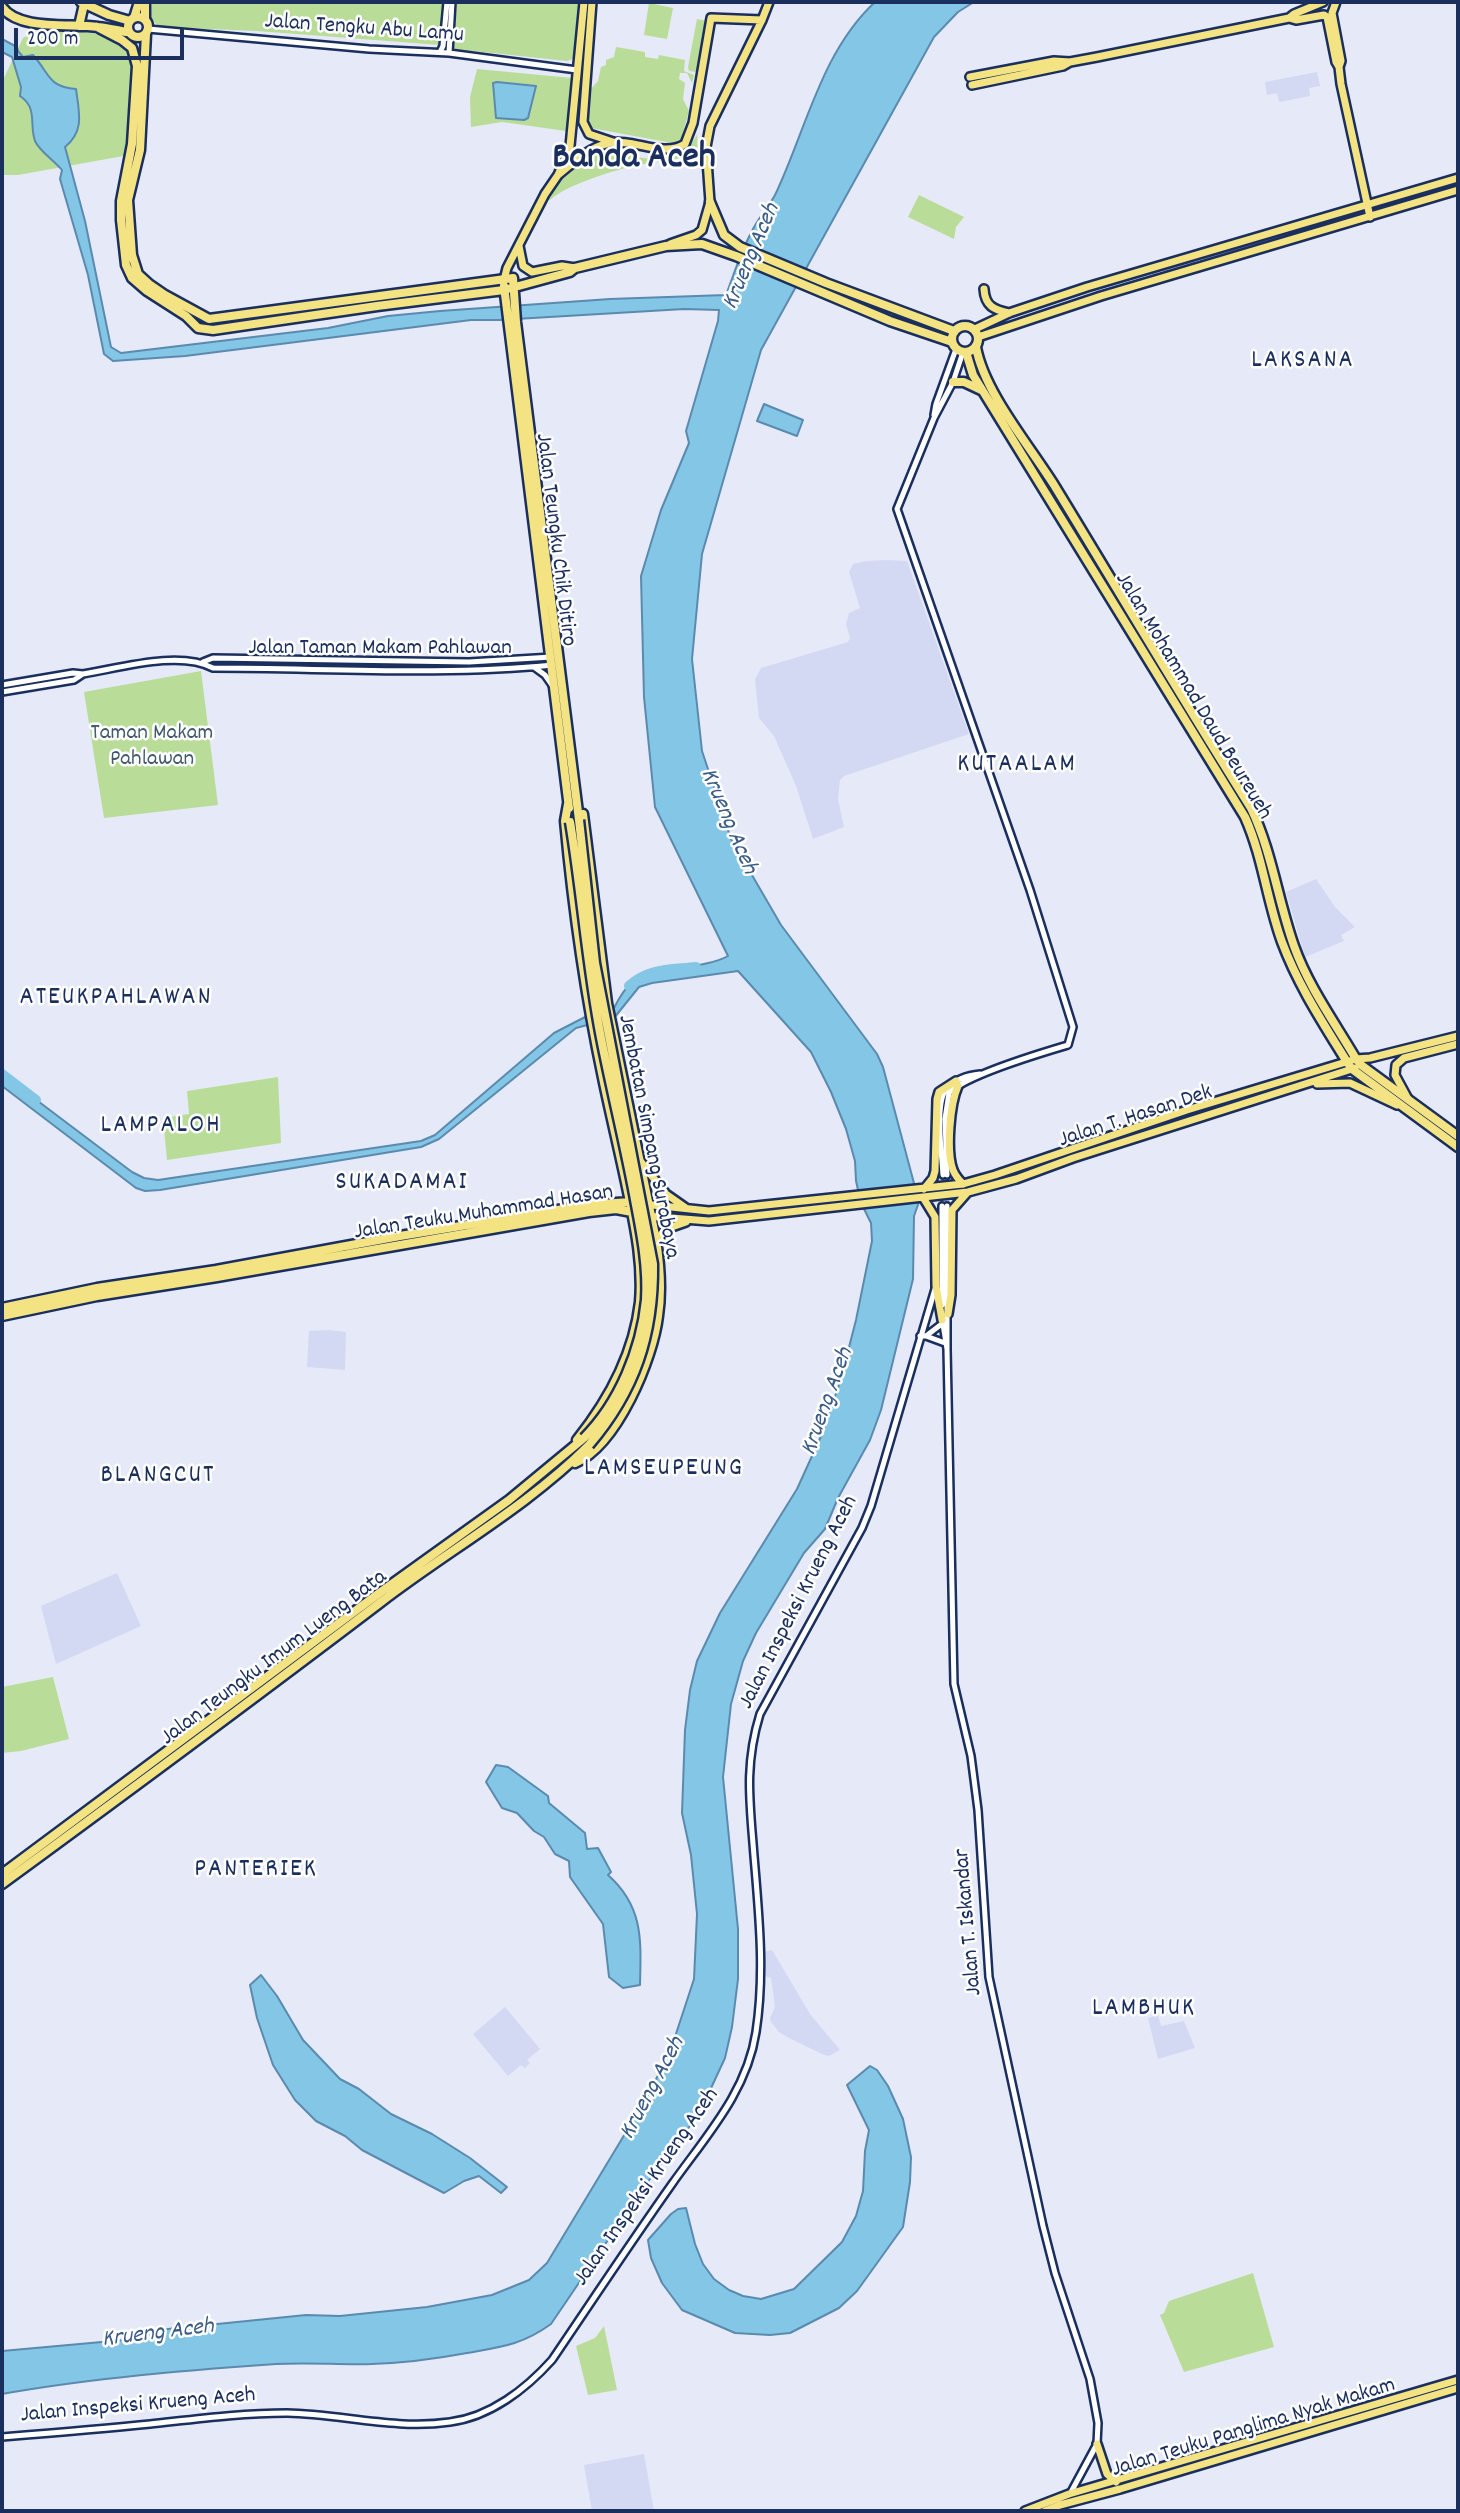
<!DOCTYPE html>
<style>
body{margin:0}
#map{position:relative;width:1460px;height:2513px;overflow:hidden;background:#e6e9f8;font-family:Dekko,sans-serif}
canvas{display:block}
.frame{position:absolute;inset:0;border:4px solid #1b2f5e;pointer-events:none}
.scale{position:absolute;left:14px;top:28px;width:170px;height:32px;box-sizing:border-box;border:4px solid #1b2f5e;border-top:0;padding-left:9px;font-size:21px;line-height:24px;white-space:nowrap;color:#1b2f5e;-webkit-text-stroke:5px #fff;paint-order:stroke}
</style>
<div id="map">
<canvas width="1460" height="2513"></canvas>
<div class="frame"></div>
<div class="scale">200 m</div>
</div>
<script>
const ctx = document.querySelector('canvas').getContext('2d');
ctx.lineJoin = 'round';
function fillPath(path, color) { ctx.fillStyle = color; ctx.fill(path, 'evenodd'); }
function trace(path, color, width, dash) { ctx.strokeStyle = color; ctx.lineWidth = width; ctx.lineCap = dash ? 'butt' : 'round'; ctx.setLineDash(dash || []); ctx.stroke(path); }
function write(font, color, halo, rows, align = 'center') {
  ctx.font = font + ' Dekko,sans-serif'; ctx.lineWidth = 5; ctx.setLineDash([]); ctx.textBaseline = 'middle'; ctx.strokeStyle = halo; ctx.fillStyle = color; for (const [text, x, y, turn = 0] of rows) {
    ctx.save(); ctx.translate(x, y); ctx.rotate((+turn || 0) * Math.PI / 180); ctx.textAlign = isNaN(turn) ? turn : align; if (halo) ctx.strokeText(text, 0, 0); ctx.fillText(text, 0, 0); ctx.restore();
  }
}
const built = new Path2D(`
 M1317 72 1320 86 1309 88 1310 96 1279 102 1277 93 1267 95 1265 82Z
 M886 560 907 561 969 734 844 776 840 780 838 799 844 827 813 839 796 786 774 736 759 718 755 679 761 668 848 642 850 638 846 624 849 613 860 608 849 572 853 564 867 561Z
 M1316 879 1335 907 1355 927 1341 935 1344 941 1305 957 1286 892Z
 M329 1330 346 1332 345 1370 307 1367 309 1331Z
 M117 1573 141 1626 56 1664 41 1606Z
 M772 1950 810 2014 840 2050 829 2056 822 2054 789 2038 779 2032 771 2022 770 2018 775 2007 772 1985 771 1978 762 1975 763 1952Z
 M505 2007 540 2049 527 2060 530 2063 525 2068 521 2065 508 2076 473 2034Z
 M1158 2015 1161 2026 1184 2021 1195 2048 1158 2059 1148 2018Z
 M644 2454 654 2511H592L584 2465Z`);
const green = new Path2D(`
 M152 2H443L440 45 257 31 159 27 151 19Z
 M457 2H579L575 58 567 61 455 49 453 46Z
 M649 3 673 8 667 39 644 35Z
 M697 19 707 21 697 72 689 71 688 67Z
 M34 31C72 32 118 24 135 67L129 155 18 175H2V82L23 38Z
 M616 47 645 52V57L658 59 659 55 685 60 684 71 694 75 692 83 687 73H680L679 79 685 83 683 99 689 111 681 140 672 143 591 128 588 126 590 90 598 81 601 67 606 65V60L614 57Z
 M477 69 572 78 566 131 502 122 471 127 470 97Z
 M697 134 701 192 699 160 695 147C675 164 672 160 649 163 623 167 569 183 550 200L547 199 563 176 598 151C634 152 678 177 697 134Z
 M919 195 964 217 956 227 954 239 908 217Z
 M201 671 218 805 104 818 84 692Z
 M278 1077 281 1143 167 1160 163 1118 189 1114 187 1091Z
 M53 1677 69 1739 21 1751 2 1753V1687Z
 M1253 2273 1274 2347 1184 2372 1160 2315 1164 2313 1169 2301Z
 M604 2326 617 2390 588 2395 576 2346 595 2338Z`);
const water = new Path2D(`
 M875 2H974L958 12 934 37 761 350 702 554 692 659 702 751 731 839 781 925 877 1054 883 1067 919 1202 914 1216 913 1279 881 1410 870 1440 838 1498 825 1529 804 1553 756 1633 743 1661 731 1704 723 1777 738 1929V1979L732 2027 725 2058 699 2114 644 2187 551 2324C522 2345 501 2347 467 2353 435 2359 404 2363 372 2364 340 2365 308 2362 276 2364 186 2370 91 2378 2 2394V2351L135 2339 138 2335 168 2329 306 2315 340 2316 427 2307 492 2295 529 2280 547 2263 649 2094 672 2046 694 1979 697 1914 691 1855 682 1813 685 1730 690 1690 697 1661 720 1613 797 1489 822 1434 840 1382 856 1320 872 1241 871 1223 861 1203 856 1181 855 1161 846 1129 831 1092 811 1052 738 971 652 983 639 987 614 1018 576 1028 439 1139 421 1147 160 1190 145 1191 136 1188 2 1086V1074L132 1172 144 1178 158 1180 421 1141 435 1135 554 1033 587 1016 614 1008C619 998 624 989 633 981 650 966 703 970 728 956L655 807 644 697 641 576 661 510 689 443 686 431 718 321 719 310 684 309 499 320H471L185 356 113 361 104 354 88 275 60 179 62 170C54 160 40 152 35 141 29 124 38 108 20 96L21 87 12 57 2 52V39L17 47 18 51 23 57 33 55C50 74 48 87 76 89 79 112 85 131 65 147L85 221 111 347 121 353 328 328 388 316 440 311 610 299 726 295C734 274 741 251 752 231 758 218 768 208 775 195 806 130 821 52 875 2Z
 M497 82 536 86 528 118 524 120 496 118 493 83Z
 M764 404 803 420 797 436 757 421Z
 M496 1765 508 1767 548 1796 549 1803 585 1833 587 1849 598 1848 611 1872 608 1875C644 1907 641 1941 640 1985L623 1988 609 1977 603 1924 570 1877 569 1861 555 1854 544 1837 534 1831 517 1813 502 1808 486 1782Z
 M261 1975 277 1996 303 2040 340 2079 359 2089 391 2114 432 2134 470 2158 507 2187 501 2193 479 2176 464 2181 444 2193 362 2150 345 2136 316 2121 295 2100 273 2065 257 2018 250 1985Z
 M870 2066 877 2070 888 2086 903 2119 911 2157 910 2182 903 2227 857 2291 839 2308 790 2333 770 2335 735 2333 682 2310 662 2283 651 2258 648 2240 671 2214 678 2209 686 2208 695 2244 703 2264 714 2279 729 2290 743 2296 761 2299 794 2289 842 2242 856 2216 863 2191 865 2151 869 2130 847 2085Z`);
const river = new Path2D(`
 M629 986C648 968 671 970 696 967
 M2 1074 36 1100`);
const minorTunnel = new Path2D(`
 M947 1175V1206
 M942 1206 943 1175`);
const minor = new Path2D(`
 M148 29 369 49 449 53 577 70
 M440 52 443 46 447 2
 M449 53 452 2
 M934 415 936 404 956 349
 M203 662 213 658 469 662 552 657
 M534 667 545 675 552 685
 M2 685 73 673 83 674
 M2 692 74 680 83 674C120 668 179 650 213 668 324 668 442 676 553 665
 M943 1175C942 1155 935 1107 945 1091 952 1080 968 1075 980 1074
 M947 1175 945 1119 949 1093C966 1075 1041 1053 1068 1045L1073 1027 1030 890 897 509 934 418 953 382 963 352
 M947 1206V1349L954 1684 971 1756 978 1810 989 1977 1043 2226 1055 2273 1090 2379 1098 2423 1097 2444 1070 2494
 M942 1305V1206
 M942 1318 947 1349
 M920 1336H926L945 1343
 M926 1336 943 1323
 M2 2437C51 2433 100 2429 150 2424 196 2419 240 2413 287 2413 341 2414 395 2430 450 2422 490 2417 526 2389 552 2360 592 2301 631 2242 672 2184 706 2136 747 2092 756 2032 765 1974 759 1915 754 1856 750 1803 744 1766 760 1714L862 1528 871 1506 935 1289`);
const major = new Path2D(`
 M592 2 583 122 589 134 613 142
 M1336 2 1332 13 1341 61 1339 67 1341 84 1370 217
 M1289 18 1294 14 1323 2
 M970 77 1054 61 1070 62 1097 57 1289 18 1296 20 1324 15 1327 17 1336 62 1339 67
 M972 85 1063 66 1070 62
 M558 175C574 162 588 148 609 143 633 138 663 158 685 144L693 123 711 18 762 20
 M670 244 696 235 702 230 710 202 706 147 710 126 762 20 769 2
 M519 246 523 266 532 272 562 266 575 268
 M504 280 507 268 545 194 558 175 570 146 584 2
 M984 289C985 306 994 310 1009 313
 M975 329 1009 313 1087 287 1458 178
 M978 337 1101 296 1458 190
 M1317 1084 1350 1083 1397 1105
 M958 1086C950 1104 946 1151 953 1170 955 1175 959 1180 963 1184
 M1408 1099 1395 1075 1396 1065 1404 1058 1458 1044
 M641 1162 666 1194 686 1208
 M924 1189 933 1178 935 1171 937 1099 939 1092 956 1081
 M924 1199 935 1217 936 1286 942 1320
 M643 1204 709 1211 963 1184 995 1175 1187 1110 1356 1059 1370 1058 1458 1036
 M646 1216 709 1221 968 1192 1016 1179 1073 1158 1355 1068
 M656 1240 666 1229 686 1222
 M948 1314 951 1295 952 1210 967 1193
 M1097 2444 1107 2474 1116 2482
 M1025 2511 1069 2494 1458 2380
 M1045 2511 1060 2505 1120 2489 1458 2388`);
const highway = new Path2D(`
 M81 2 109 15 130 21
 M2 7C19 31 71 23 98 27 107 28 117 30 126 32
 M128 27a10 10 0 1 1 20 0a10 10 0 1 1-20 0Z
 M134 18 139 2
 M145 19V2
 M79 26 84 4
 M97 27 122 40 132 48 137 66 132 144 121 201V220L126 265 132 278 147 291 186 316 198 328 213 330 377 306 504 290 570 272 575 268 666 246 702 244 736 256 890 321 952 342
 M146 34 140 150 128 200 132 255 138 274 149 284 165 295 209 319 513 278 516 322 579 820
 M710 202 724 235 740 247 826 283 954 331
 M504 286 569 808
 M952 339a13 13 0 1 1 26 0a13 13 0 1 1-26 0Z
 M976 347C984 392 1029 445 1054 485 1120 593 1184 702 1251 808 1272 852 1278 901 1294 946 1308 986 1335 1023 1356 1059L1361 1065 1458 1136
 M966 352 973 375 1245 817C1263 857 1267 901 1282 942 1298 985 1323 1023 1347 1062L1352 1069 1458 1147
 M953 382H964L981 390
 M568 804 565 821C573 907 585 993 603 1078 611 1117 621 1157 629 1197 636 1231 643 1266 640 1302 634 1353 609 1400 577 1440
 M2 1308 97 1288 216 1270 400 1236 588 1205 630 1202
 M2 1316 97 1296 217 1277 589 1212 616 1209 632 1212
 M575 1463C617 1445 653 1359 658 1316 662 1290 660 1266 656 1240L607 1003 583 814
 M2 1874 378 1594 509 1500 584 1438
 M2 1884C129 1791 256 1697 381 1602 450 1549 527 1507 589 1445`);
const highwayBridge = new Path2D(`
 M579 820 595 963 653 1264C654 1335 635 1391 589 1445
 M570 822C582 894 587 967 601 1038 612 1094 626 1149 636 1205 642 1236 648 1268 646 1300 641 1350 619 1403 584 1438`);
const streetNames = [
 ["Jalan Tengku Abu Lamu",364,30,4],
 ["Jalan Teungku Chik Ditiro",554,540,83],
 ["Jalan Taman Makam Pahlawan",380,650],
 ["Jalan Mohammad Daud Beureueh",1192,697,59],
 ["Jalan T. Hasan Dek",1136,1118,-18],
 ["Jembatan Simpang Surabaya",647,1137,79],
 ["Jalan Teuku Muhammad Hasan",484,1214,-9],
 ["Jalan Inspeksi Krueng Aceh",800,1603,-63],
 ["Jalan Teungku Imum Lueng Bata",275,1659,-37],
 ["Jalan T. Iskandar",970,1922,-95],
 ["Jalan Inspeksi Krueng Aceh",648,2188,-55],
 ["Jalan Inspeksi Krueng Aceh",138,2407,-5],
 ["Jalan Teuku Panglima Nyak Makam",1254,2429,-17]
];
const parkNames = [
 ["Taman Makam",152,735],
 ["Pahlawan",152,761]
];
const waterNames = [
 ["Krueng Aceh",753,257,-67],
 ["Krueng Aceh",727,822,67],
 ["Krueng Aceh",829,1402,-70],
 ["Krueng Aceh",654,2089,-62],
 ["Krueng Aceh",158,2335,-7]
];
const quarterNames = [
 ["LAKSANA",1303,362],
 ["KUTAALAM",1017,766],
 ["ATEUKPAHLAWAN",116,999],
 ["LAMPALOH",161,1127],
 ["SUKADAMAI",402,1184],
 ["LAMSEUPEUNG",664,1470],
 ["BLANGCUT",158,1477],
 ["PANTERIEK",256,1871],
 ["LAMBHUK",1144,2010]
];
const townNames = [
 ["Banda Aceh",634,161]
];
fillPath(built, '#d4d9f3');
fillPath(green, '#b9dd98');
fillPath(water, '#84c6e5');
trace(water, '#5a8aaf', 2);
trace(river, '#84c6e5', 10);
trace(minorTunnel, '#bdc4d9', 5, [5, 2.5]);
trace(minor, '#1b2f5e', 10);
trace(major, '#1b2f5e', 12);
trace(highway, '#1b2f5e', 13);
trace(minor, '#fff', 5);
trace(major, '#f4e382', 7);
trace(highway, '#f4e382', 8);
trace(highwayBridge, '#1b2f5e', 13, []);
trace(highwayBridge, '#f4e382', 8);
write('23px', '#1b2f5e', '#fff', streetNames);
write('23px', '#425a6c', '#fff', parkNames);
write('italic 24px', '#3a5c86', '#fff', waterNames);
ctx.letterSpacing = '2px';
write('26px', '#1b2f5e', '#fff', quarterNames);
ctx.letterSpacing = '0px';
write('bold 37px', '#1b2f5e', '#fff', townNames);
</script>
